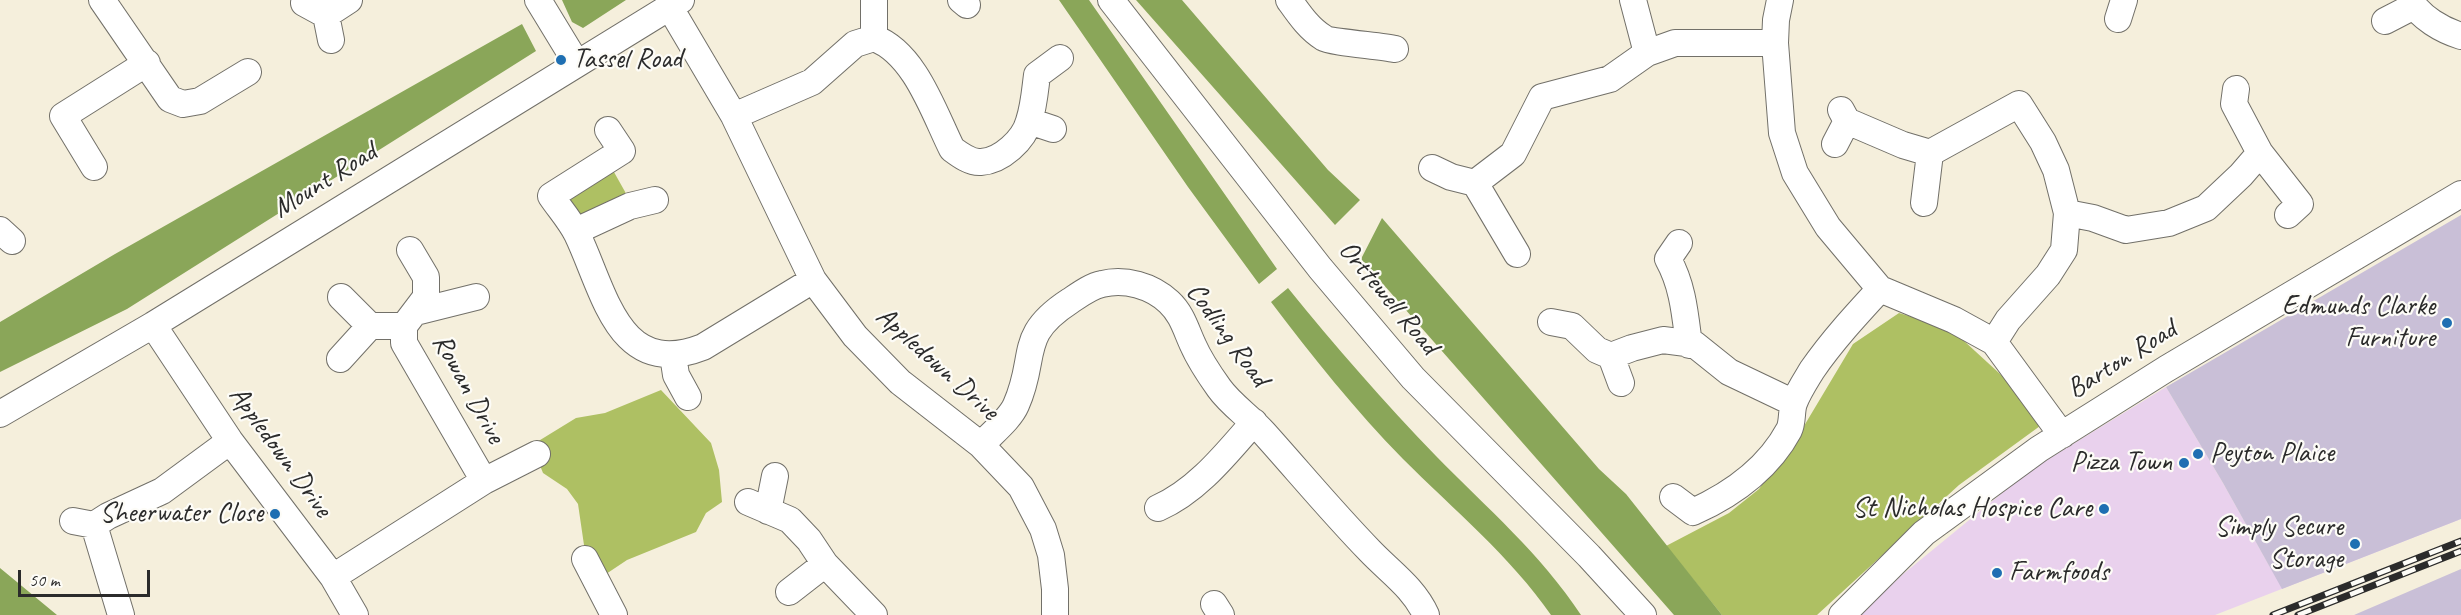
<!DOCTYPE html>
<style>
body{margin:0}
#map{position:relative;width:2461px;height:615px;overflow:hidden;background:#f5efdc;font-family:Caveat,sans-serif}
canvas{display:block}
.scale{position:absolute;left:18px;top:570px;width:132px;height:27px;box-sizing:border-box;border:3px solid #2b2b2b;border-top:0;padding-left:8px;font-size:18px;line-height:21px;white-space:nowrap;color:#2b2b2b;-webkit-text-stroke:4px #fdfcf7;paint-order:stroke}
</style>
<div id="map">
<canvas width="2461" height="615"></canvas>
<div class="scale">50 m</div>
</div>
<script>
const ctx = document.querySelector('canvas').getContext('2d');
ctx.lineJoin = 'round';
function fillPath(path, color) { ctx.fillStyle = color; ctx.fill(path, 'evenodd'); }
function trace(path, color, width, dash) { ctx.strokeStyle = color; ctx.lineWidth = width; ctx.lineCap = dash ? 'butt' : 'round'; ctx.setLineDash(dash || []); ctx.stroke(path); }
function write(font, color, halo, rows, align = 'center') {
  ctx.font = font + ' Caveat,sans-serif'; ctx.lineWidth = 4.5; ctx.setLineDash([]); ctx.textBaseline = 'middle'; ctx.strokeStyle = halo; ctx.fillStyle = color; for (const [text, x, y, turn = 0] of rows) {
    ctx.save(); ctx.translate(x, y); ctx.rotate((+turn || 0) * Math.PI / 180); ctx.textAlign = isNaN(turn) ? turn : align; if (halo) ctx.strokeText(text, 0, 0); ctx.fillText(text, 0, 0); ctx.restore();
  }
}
const built = new Path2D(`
 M2166 387 2223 483 2271 569 2461 519 2215 615H1860L1902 575 2029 471Z`);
const industrial = new Path2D(`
 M2461 215V519L2282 589 2223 483 2166 387Z
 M2461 569V615H2354Z`);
const green = new Path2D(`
 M610 165 628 197 577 227 558 193Z
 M1899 313 1951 329 2011 384 2040 426 1959 485 1817 615H1722L1666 546 1729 513 1759 489 1798 436 1853 344Z
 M661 390 711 443 719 470 722 502 706 513 696 532 627 560 606 574 600 573 584 545 578 504 567 489 543 473 532 445 576 418 605 413Z`);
const forest = new Path2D(`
 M562 0H626L583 28 572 22Z
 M1059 0H1089L1277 269 1259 284 1188 187Z
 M1136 0H1182L1328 170 1360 200 1335 225Z
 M522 24 536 51 127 309 0 372V322L115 254Z
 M1382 218 1599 469 1626 494 1722 615H1674L1361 259Z
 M1288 288C1335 346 1384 402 1436 456 1487 508 1541 554 1581 615H1551C1511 557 1453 509 1403 459 1355 410 1312 356 1271 302Z
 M0 568 57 615H0Z`);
const minor = new Path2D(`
 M102 0 170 99 183 104 200 101 248 72
 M538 0 577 64
 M961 0 967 5
 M1111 0 1320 268 1413 378 1589 556 1643 615
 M1289 0C1299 14 1309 29 1324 38 1330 42 1382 46 1395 49
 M1633 0 1647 53
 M1780 0 1776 20 1775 43 1782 133 1795 173 1828 227 1880 289 1954 320 1994 342 2062 435
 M2410 0C2421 18 2442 30 2461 36
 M304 3 326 15 331 40
 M669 6 734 116 813 280 855 336 900 382 981 445 1021 487 1043 529 1051 555 1055 589V615
 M326 15 349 0
 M2118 19 2124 0
 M2385 21 2414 6
 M874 38C915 53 934 113 952 149 960 155 971 163 981 162 1001 161 1024 140 1029 121 1034 106 1035 90 1037 75L1060 58
 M2236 89 2234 104 2260 153 2300 204 2288 215
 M734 116 812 82 855 44 874 38V0
 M1029 121 1053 129
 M1847 121 1903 145 1930 153 2019 104 2043 142 2056 170 2067 213 2064 250 2048 275 2008 320 1994 342
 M608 130 622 151 551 196C559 208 570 220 577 234 605 292 618 380 703 347L813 280
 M1835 144 1847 121 1841 110
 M94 167 63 116 147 63
 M1432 168 1451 177 1475 183 1517 254
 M1475 183 1513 154 1542 97 1610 79 1647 53 1675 43H1775
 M1924 203 1930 153
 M2067 213 2093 218 2126 230 2169 223 2206 208 2241 175 2260 153
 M0 230 12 241
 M576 231 630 206 655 200
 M1679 243 1668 259C1683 286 1685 314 1689 345
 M410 250 426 277V297L404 326V343L484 481
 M341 297 370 326H404
 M416 312 476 297
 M1551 322 1572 326 1597 350 1611 356 1632 348 1663 340 1694 344 1729 372 1794 403
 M153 325 230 441 333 577 355 615
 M673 355 676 375 688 397
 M1611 356 1621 383
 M340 359 370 326
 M0 414 153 325 681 0
 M981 445C992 433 1010 419 1016 405 1038 356 1016 336 1070 301 1079 295 1091 286 1102 284 1125 278 1152 286 1169 302 1182 314 1186 330 1193 345 1200 361 1209 374 1219 388 1231 405 1250 417 1264 433 1299 472 1333 513 1370 551 1390 572 1414 588 1426 615
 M1673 497 1693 512C1733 494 1768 469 1789 430 1793 422 1791 411 1794 403 1798 392 1806 380 1812 370 1832 341 1856 315 1880 289
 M748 502 790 520 809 540 825 564 874 615
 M1158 508C1197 491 1226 454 1254 422
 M768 511 775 476
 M73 521 94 525
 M585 559 614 615
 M333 577 484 481 537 454
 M789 592 825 564
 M1214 604 1221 615
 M121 615 94 525 108 516 162 491 230 441
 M1842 615 1924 533 2039 449 2166 369 2461 194`);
const rail = new Path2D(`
 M2273 615 2461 541
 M2298 615 2461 551`);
const markers = [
 [561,60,6,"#1f6fb2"],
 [2447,323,6,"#1f6fb2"],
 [2198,454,6,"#1f6fb2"],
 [2184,463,6,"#1f6fb2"],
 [2104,509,6,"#1f6fb2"],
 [275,514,6,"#1f6fb2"],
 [2355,544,6,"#1f6fb2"],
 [1997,573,6,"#1f6fb2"]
];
const poiNames = [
 ["Tassel Road",573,60,"left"],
 ["Edmunds Clarke",2435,307],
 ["Furniture",2435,339],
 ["Peyton Plaice",2210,454,"left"],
 ["Pizza Town",2172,463],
 ["St Nicholas Hospice Care",2092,509],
 ["Sheerwater Close",263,514],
 ["Simply Secure",2343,528],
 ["Storage",2343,560],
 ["Farmfoods",2009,573,"left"]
];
const streetNames = [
 ["Mount Road",325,181,-32],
 ["Orttewell Road",1388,298,50],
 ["Codling Road",1227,335,54],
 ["Barton Road",2122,360,-32],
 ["Appledown Drive",937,364,42],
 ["Rowan Drive",468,389,61],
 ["Appledown Drive",280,452,54]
];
fillPath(built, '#e9d1ed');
fillPath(industrial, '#c9bfd7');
fillPath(green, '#aec063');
fillPath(forest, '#8aa659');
trace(minor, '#727069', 28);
trace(minor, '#fff', 26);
trace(rail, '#2b2b2b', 7);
trace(rail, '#fdfcf7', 4.5, [14]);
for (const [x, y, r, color] of markers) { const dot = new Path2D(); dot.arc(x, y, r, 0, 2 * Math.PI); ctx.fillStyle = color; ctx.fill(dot); trace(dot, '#fdfcf7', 2); }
write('28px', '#2b2b2b', '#fdfcf7', poiNames, 'right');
write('28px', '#2b2b2b', '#fdfcf7', streetNames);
</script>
